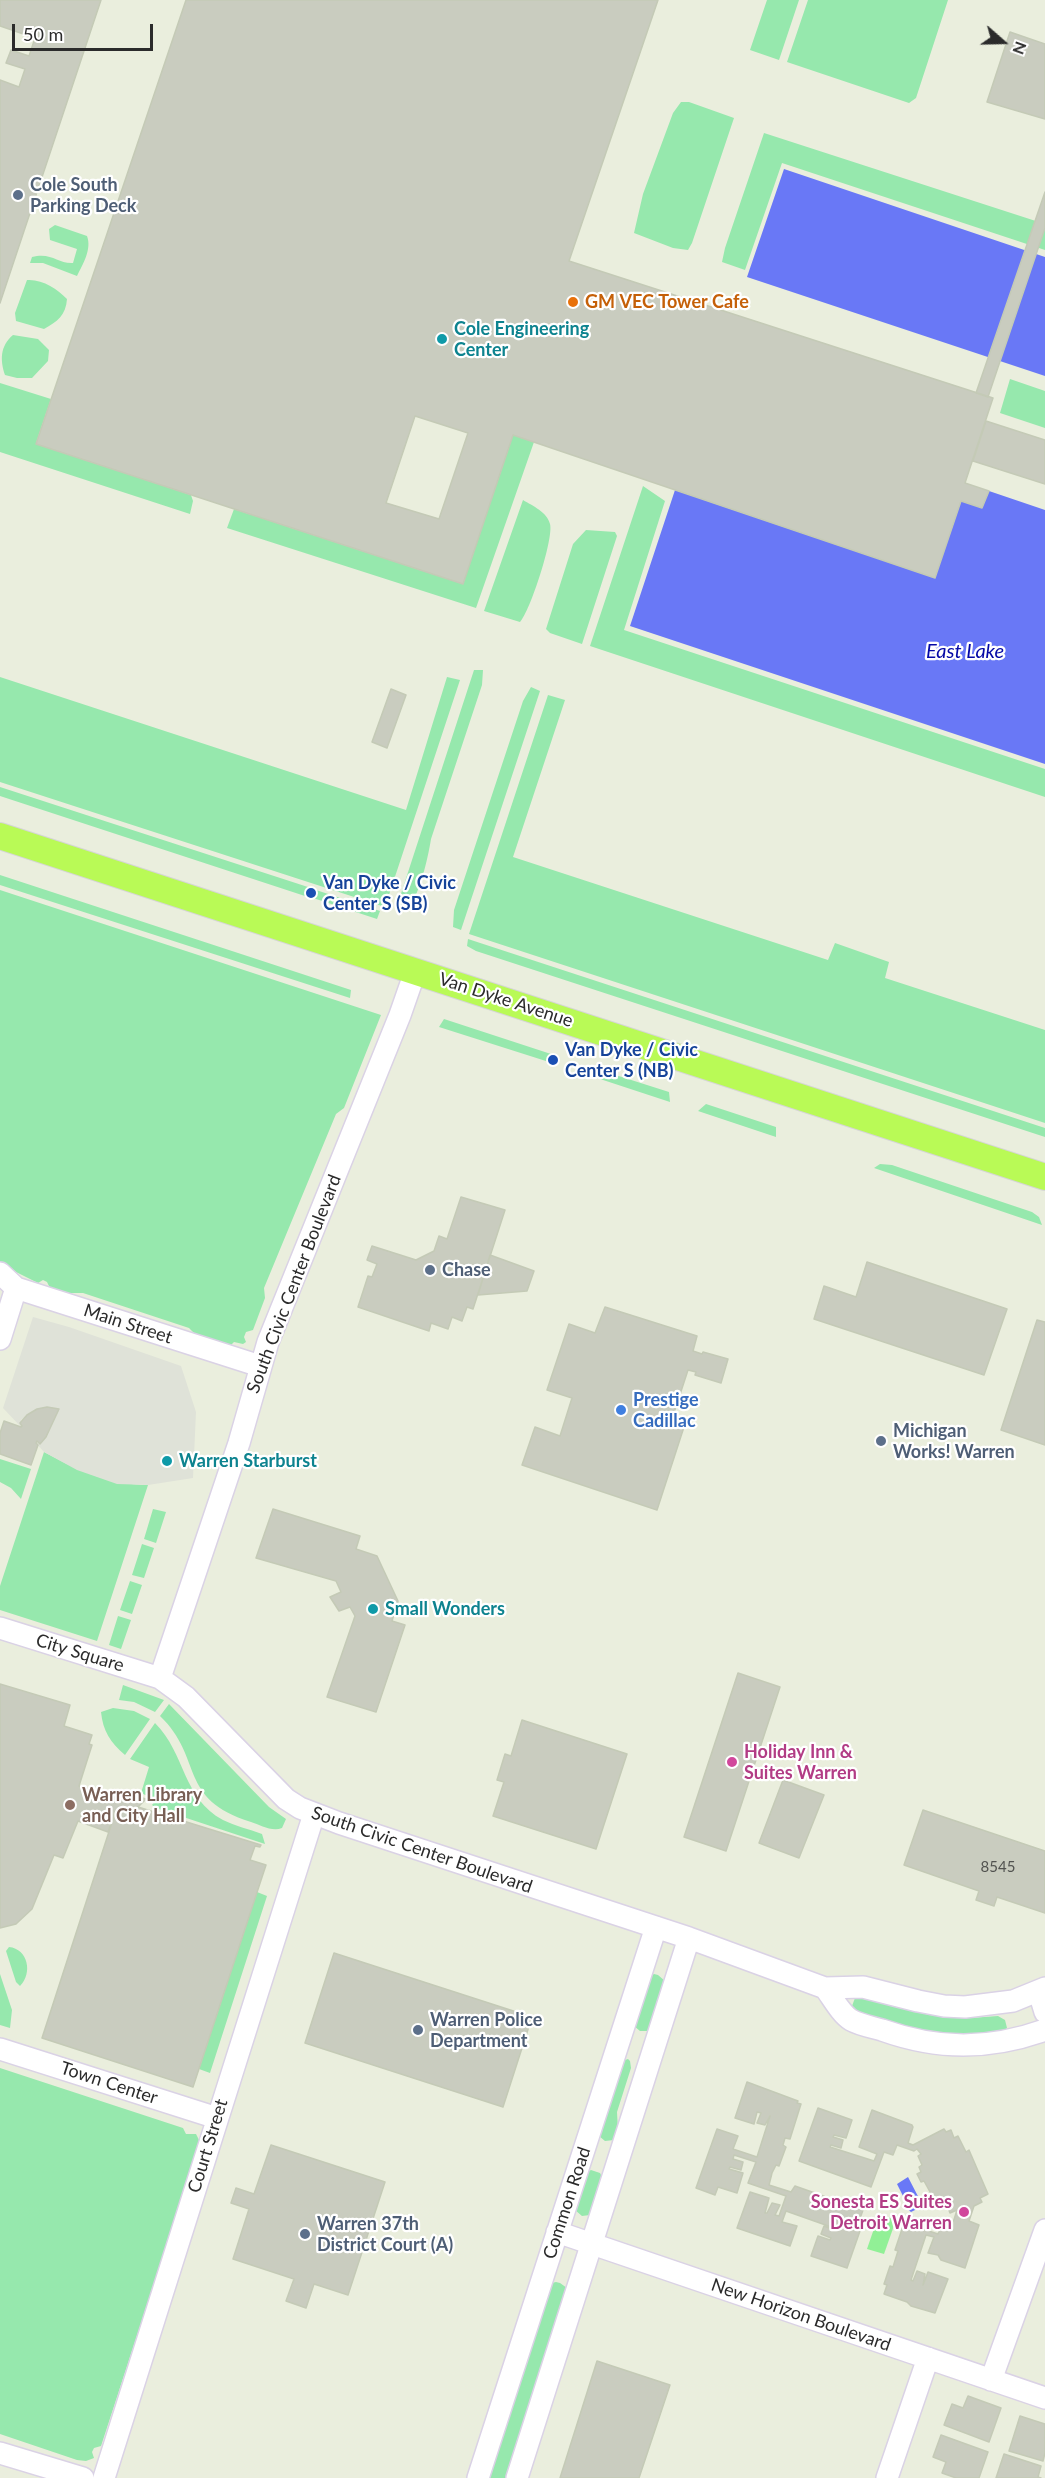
<!DOCTYPE html>
<style>
body{margin:0}
#map{position:relative;width:1045px;height:2478px;overflow:hidden;background:#eaeedd;font-family:Lato,sans-serif}
canvas{display:block}
.north{position:absolute;left:973px;top:12px;width:60px;height:60px;-webkit-text-stroke:4px #fff;paint-order:stroke;rotate:110deg;font-size:16px;font-weight:700;line-height:24px;text-align:center;color:#2b2b2b}
.north::after{content:'';display:block;margin:auto;width:21px;height:27px;background:#2b2b2b;clip-path:polygon(50% 0,100% 100%,50% 72%,0 100%)}
.scale{position:absolute;left:12px;top:24px;width:141px;height:27px;box-sizing:border-box;border:3px solid #2b2b2b;border-top:0;padding-left:8px;font-size:18px;line-height:21px;white-space:nowrap;color:#2b2b2b;-webkit-text-stroke:4px #fff;paint-order:stroke}
</style>
<div id="map">
<canvas width="1045" height="2478"></canvas>
<div class="north">N</div>
<div class="scale">50 m</div>
</div>
<script>
const ctx = document.querySelector('canvas').getContext('2d');
ctx.lineJoin = 'round';
function fillPath(path, color) { ctx.fillStyle = color; ctx.fill(path, 'evenodd'); }
function trace(path, color, width, dash) { ctx.strokeStyle = color; ctx.lineWidth = width; ctx.lineCap = dash ? 'butt' : 'round'; ctx.setLineDash(dash || []); ctx.stroke(path); }
function write(font, color, halo, rows, align = 'center') {
  ctx.font = font + ' Lato,sans-serif'; ctx.lineWidth = 4.5; ctx.setLineDash([]); ctx.textBaseline = 'middle'; ctx.strokeStyle = halo; ctx.fillStyle = color; for (const [text, x, y, turn = 0] of rows) {
    ctx.save(); ctx.translate(x, y); ctx.rotate((+turn || 0) * Math.PI / 180); ctx.textAlign = isNaN(turn) ? turn : align; if (halo) ctx.strokeText(text, 0, 0); ctx.fillText(text, 0, 0); ctx.restore();
  }
}
const green = new Path2D(`
 M767 0H799L779 60 750 50Z
 M808 0H948L916 98 909 103 787 62Z
 M681 102H689L734 118 692 243 688 250 673 248 634 233 643 194 673 113Z
 M764 133 1045 224V250L782 163 745 270 722 262 725 248Z
 M55 225 87 236C92 249 83 264 77 276L43 263H30L32 257C52 252 58 264 73 263L77 249 50 240 49 229Z
 M27 280C43 279 57 289 67 299 66 315 57 322 44 329L16 321 15 313Z
 M13 335 38 339 49 350 48 361 32 378H17L5 375C0 360 0 346 13 335Z
 M1010 379 1045 391V428L1000 413Z
 M0 383 51 399 36 443 191 495 193 501 190 514 0 452Z
 M513 435 534 442 476 608 227 528 234 509 463 584Z
 M643 486 665 501 624 630 1045 769V797L590 646Z
 M523 500C533 506 547 512 550 524 554 538 530 612 520 622L484 611Z
 M586 530 615 532 617 536 582 644 550 633 546 629 573 544Z
 M474 670H483L482 685 431 839C428 858 419 899 405 912L396 909Z
 M0 677 406 810 447 677 460 680 385 907 0 782Z
 M531 687 540 691 461 930 453 927 454 910 523 701Z
 M548 695 565 700 513 857 828 960 835 943 889 962 885 978 1045 1030V1123L469 934Z
 M0 787 311 888 308 897 0 796Z
 M0 875 351 990 350 998 0 885Z
 M0 890 381 1015 344 1108 336 1114 264 1288 265 1298 253 1330 246 1332 244 1337 246 1342 243 1344 234 1342 230 1346 195 1334 189 1328 83 1293H68L50 1288 47 1282 43 1280 38 1283 0 1264Z
 M316 890 380 911 377 919 313 898Z
 M468 939 1045 1128V1137L476 951 467 946Z
 M444 1019 551 1054 549 1062 439 1027Z
 M603 1071 669 1092 670 1102 597 1078Z
 M706 1104 776 1127V1137L698 1111Z
 M880 1164 892 1165 1032 1212 1039 1217 1042 1225 874 1168Z
 M44 1452C77 1470 110 1485 148 1485L97 1641 0 1610V1586Z
 M0 1459 31 1469 21 1499 11 1488 0 1482Z
 M153 1509 166 1512 156 1543 144 1539Z
 M142 1544 154 1548 144 1578 132 1575Z
 M130 1581 142 1585 132 1614 120 1610Z
 M118 1616 131 1620 121 1649 109 1645Z
 M123 1685 164 1700 155 1712 134 1702 119 1700Z
 M169 1704 269 1807 286 1819 282 1828C272 1832 260 1825 251 1822 177 1799 204 1758 160 1716Z
 M113 1708 134 1711 150 1719 125 1755C110 1742 103 1731 101 1712Z
 M155 1723C186 1754 182 1798 223 1820 235 1826 249 1829 262 1834L265 1844 156 1808 152 1805 156 1800 141 1793 149 1767 130 1759Z
 M257 1892 267 1896 210 2073 199 2069Z
 M9 1947C28 1949 33 1973 20 1986L16 1982 6 1951Z
 M0 1974 12 2010 10 2028 0 2025Z
 M654 1974 658 1975 665 1981 649 2031H640L634 2026 650 1976Z
 M859 1996 929 2015 971 2018 998 2016 1005 2020 1007 2028 1001 2035H931L856 2013 852 2006 855 1998Z
 M628 2059 630 2061 631 2068 617 2112 618 2131 614 2140 605 2141 599 2136 622 2061Z
 M0 2068 183 2128 186 2134H196L200 2142 101 2446 94 2448 92 2452 94 2458 86 2461 77 2460 0 2434Z
 M591 2170 600 2173 602 2177 590 2215 582 2216 575 2210 587 2172Z
 M556 2282 560 2283 567 2288 508 2478H488L552 2283Z`);
const pitch = new Path2D(`
 M879 2214 896 2220 884 2254 867 2249Z`);
const plaza = new Path2D(`
 M33 1317 69 1327 181 1366 196 1412 193 1478 148 1485 117 1484 77 1470 44 1452 36 1443 37 1441 40 1444 46 1437 58 1409 47 1407 33 1411 21 1420V1427L3 1408Z`);
const water = new Path2D(`
 M784 169 1045 257V376L747 277Z
 M675 490 935 578 961 501 982 508 989 491 1045 510V764L630 626Z
 M908 2177 923 2206 911 2212 904 2206 905 2200 897 2184Z`);
const building = new Path2D(`
 M0 0H101L0 303V80L19 87 25 69 6 63 11 50 29 56 35 38 0 26Z
 M186 0H658L569 261 993 398 965 483 989 491 982 508 961 501 935 578 513 435 463 584 36 444ZM415 416 468 433 439 519 386 503Z
 M1010 32 1045 44V119L987 102Z
 M1045 192V228L988 397 976 393Z
 M986 421 1045 440V484L973 461Z
 M391 689 406 695 387 748 372 742Z
 M461 1197 505 1210 473 1309 467 1307 462 1321 452 1317 448 1329 431 1323 429 1331 358 1307 368 1276 372 1277 377 1264 367 1260 372 1246 416 1260 434 1251 439 1236 447 1239Z
 M490 1255 534 1271 527 1291 478 1295Z
 M867 1262 1007 1309 984 1375 814 1319 824 1286 856 1297Z
 M605 1307 697 1336 693 1351 702 1354 703 1352 728 1359 721 1383 695 1375 696 1372 688 1370 671 1422 684 1427 657 1510 522 1465 535 1427 560 1436 572 1398 547 1390 569 1324 595 1333Z
 M1037 1320 1045 1322V1445L1001 1430Z
 M47 1407 59 1409 46 1437 40 1444 37 1441 36 1443 38 1445 31 1465 0 1454V1433L4 1421 21 1427 22 1426 20 1423 27 1415 37 1409Z
 M273 1509 360 1536 356 1549 377 1556 398 1601 392 1621 405 1625 376 1712 327 1697 355 1616 350 1607 339 1611 330 1597 341 1592 336 1581 256 1558Z
 M738 1673 780 1687 726 1851 684 1837Z
 M0 1684 70 1705 64 1726 92 1735 89 1744 92 1745 79 1786 117 1798 119 1793H124L146 1799 138 1807 131 1810H116L108 1832 78 1821 63 1858 54 1855 32 1909 16 1924 0 1928Z
 M522 1720 627 1754 596 1849 493 1816 504 1782 497 1780 505 1754 511 1756Z
 M783 1780 824 1795 799 1858 759 1843Z
 M138 1807 261 1845 260 1847 255 1846 250 1860 266 1865 193 2087 42 2038 116 1810H131Z
 M923 1810 1045 1851V1913L997 1897 994 1906 976 1900 979 1891 904 1865Z
 M334 1953 532 2017 503 2107 305 2043Z
 M747 2082 798 2101 797 2103 801 2104 790 2139 785 2138 783 2145 786 2147 779 2166 776 2165 772 2173 769 2185 791 2192 795 2186 863 2210 856 2230 860 2231 847 2268 811 2256 818 2236 830 2240 831 2238 821 2234 824 2226 834 2230V2228L786 2211 782 2222 797 2226 790 2246 737 2228 750 2192 769 2198 765 2213H767L772 2203 780 2205 775 2215 779 2216 786 2196 748 2183 756 2162 734 2155 733 2159 743 2162 741 2170 730 2167 729 2169 743 2173 737 2193 718 2187 715 2195 696 2188 717 2129 738 2136 733 2149 757 2157 770 2116 765 2125 757 2123 761 2113 757 2112 754 2124 735 2118Z
 M818 2108 852 2120 846 2138 834 2135 833 2137 843 2140 841 2148 831 2145 830 2147 874 2161 877 2154 859 2147 872 2110 912 2125 913 2127 908 2143 913 2145 944 2129 946 2132 951 2130 954 2138 958 2136 966 2152 969 2150 988 2194 980 2198 982 2202 974 2206 969 2221 979 2225 965 2268 941 2260 938 2255 928 2253 934 2237 926 2235 911 2280 913 2281 917 2271 925 2274 923 2285 928 2272 948 2279 935 2313 911 2306 907 2302 884 2294 887 2285 884 2284 890 2266 893 2267 898 2251 895 2250 904 2223 938 2234 942 2223 952 2226 957 2210 950 2213 947 2205 943 2207 939 2199 935 2201 924 2181 921 2182 917 2174 921 2172 919 2167 922 2165 918 2156 921 2154 917 2149 914 2151 897 2145 893 2155 884 2152 871 2187 799 2161Z
 M271 2145 385 2182 348 2295 314 2284 306 2308 286 2301 294 2279 233 2259 249 2209 231 2203 236 2188 254 2194Z
 M597 2361 670 2385 639 2478H560Z
 M968 2396 1001 2408 989 2442 944 2425 952 2404 963 2408Z
 M1020 2416 1045 2424V2453L1043 2461 1009 2451Z
 M941 2435 988 2452 979 2478H956L942 2473 946 2462 933 2457Z
 M1004 2454 1041 2466 1038 2477 1041 2478H996Z`);
const minor = new Path2D(`
 M0 1273 16 1288 260 1366
 M0 1339 16 1288
 M0 1628 160 1678 186 1697 286 1799 300 1808 339 1823 689 1938 825 1988 863 1987 918 2001 944 2006 965 2007 1013 2001 1045 1988
 M160 1678 239 1443 268 1342 400 1015 415 972
 M825 1988C832 1997 841 2014 851 2020 860 2025 872 2027 882 2030 938 2050 989 2050 1045 2030
 M1039 1992 1045 2012
 M0 2049 217 2118
 M557 2232 1045 2398
 M991 2380 1045 2230
 M0 2453 83 2478
 M104 2478 314 1814
 M478 2478 656 1927
 M517 2478 689 1938
 M887 2478 928 2358`);
const major = new Path2D(`
 M0 836 1045 1177`);
const markers = [
 [18,195,6,"#5c6f8a"],
 [573,302,6,"#e8710a"],
 [442,339,6,"#0f9aa8"],
 [311,893,6,"#1a4fb4"],
 [553,1060,6,"#1a4fb4"],
 [430,1270,6,"#5c6f8a"],
 [621,1410,6,"#3f7fe0"],
 [881,1441,6,"#5c6f8a"],
 [167,1461,6,"#0f9aa8"],
 [373,1609,6,"#0f9aa8"],
 [732,1762,6,"#d1479c"],
 [70,1805,6,"#8d6e63"],
 [418,2030,6,"#5c6f8a"],
 [964,2212,6,"#d1479c"],
 [305,2234,6,"#5c6f8a"]
];
const numberNames = [
 ["8545",998,1867]
];
const serviceNames = [
 ["Cole South",30,185],
 ["Parking Deck",30,206],
 ["Chase",442,1270],
 ["Michigan",893,1431],
 ["Works! Warren",893,1452],
 ["Warren Police",430,2020],
 ["Department",430,2041],
 ["Warren 37th",317,2224],
 ["District Court (A)",317,2245]
];
const foodNames = [
 ["GM VEC Tower Cafe",585,302]
];
const cultureNames = [
 ["Cole Engineering",454,329],
 ["Center",454,350],
 ["Warren Starburst",179,1461],
 ["Small Wonders",385,1609]
];
const transitNames = [
 ["Van Dyke / Civic",323,883],
 ["Center S (SB)",323,904],
 ["Van Dyke / Civic",565,1050],
 ["Center S (NB)",565,1071]
];
const streetNames = [
 ["Van Dyke Avenue",506,1000,18],
 ["South Civic Center Boulevard",294,1284,-69],
 ["Main Street",128,1324,18],
 ["City Square",80,1653,17],
 ["South Civic Center Boulevard",422,1850,19],
 ["Town Center",109,2083,18],
 ["Court Street",208,2146,-73],
 ["Common Road",567,2203,-72],
 ["New Horizon Boulevard",801,2315,19]
];
const shopNames = [
 ["Prestige",633,1400],
 ["Cadillac",633,1421]
];
const hotelNames = [
 ["Holiday Inn &",744,1752],
 ["Suites Warren",744,1773],
 ["Sonesta ES Suites",952,2202,"right"],
 ["Detroit Warren",952,2223,"right"]
];
const educationNames = [
 ["Warren Library",82,1795],
 ["and City Hall",82,1816]
];
const waterNames = [
 ["East Lake",965,652]
];
fillPath(green, '#96e8ad');
fillPath(pitch, '#91f096');
fillPath(plaza, '#dfe2d8');
fillPath(water, '#6978f6');
fillPath(building, '#c9ccbf');
trace(building, '#c4cab6', 1.5);
trace(minor, '#dad2e5', 24);
trace(major, '#d5d5d5', 28);
trace(minor, '#fff', 21);
trace(major, '#b9fa56', 26);
for (const [x, y, r, color] of markers) { const dot = new Path2D(); dot.arc(x, y, r, 0, 2 * Math.PI); ctx.fillStyle = color; ctx.fill(dot); trace(dot, '#fff', 2); }
write('15px', '#525350', null, numberNames);
write('bold 18px', '#4e5e75', '#fff', serviceNames, 'left');
write('bold 18px', '#c56008', '#fff', foodNames, 'left');
write('bold 18px', '#0d838f', '#fff', cultureNames, 'left');
write('bold 18px', '#164399', '#fff', transitNames, 'left');
write('18px', '#2b2b2b', '#fff', streetNames);
write('bold 18px', '#366cbe', '#fff', shopNames, 'left');
write('bold 18px', '#b23c85', '#fff', hotelNames, 'left');
write('bold 18px', '#785e54', '#fff', educationNames, 'left');
write('italic 20px', '#0509a6', '#fff', waterNames);
</script>
